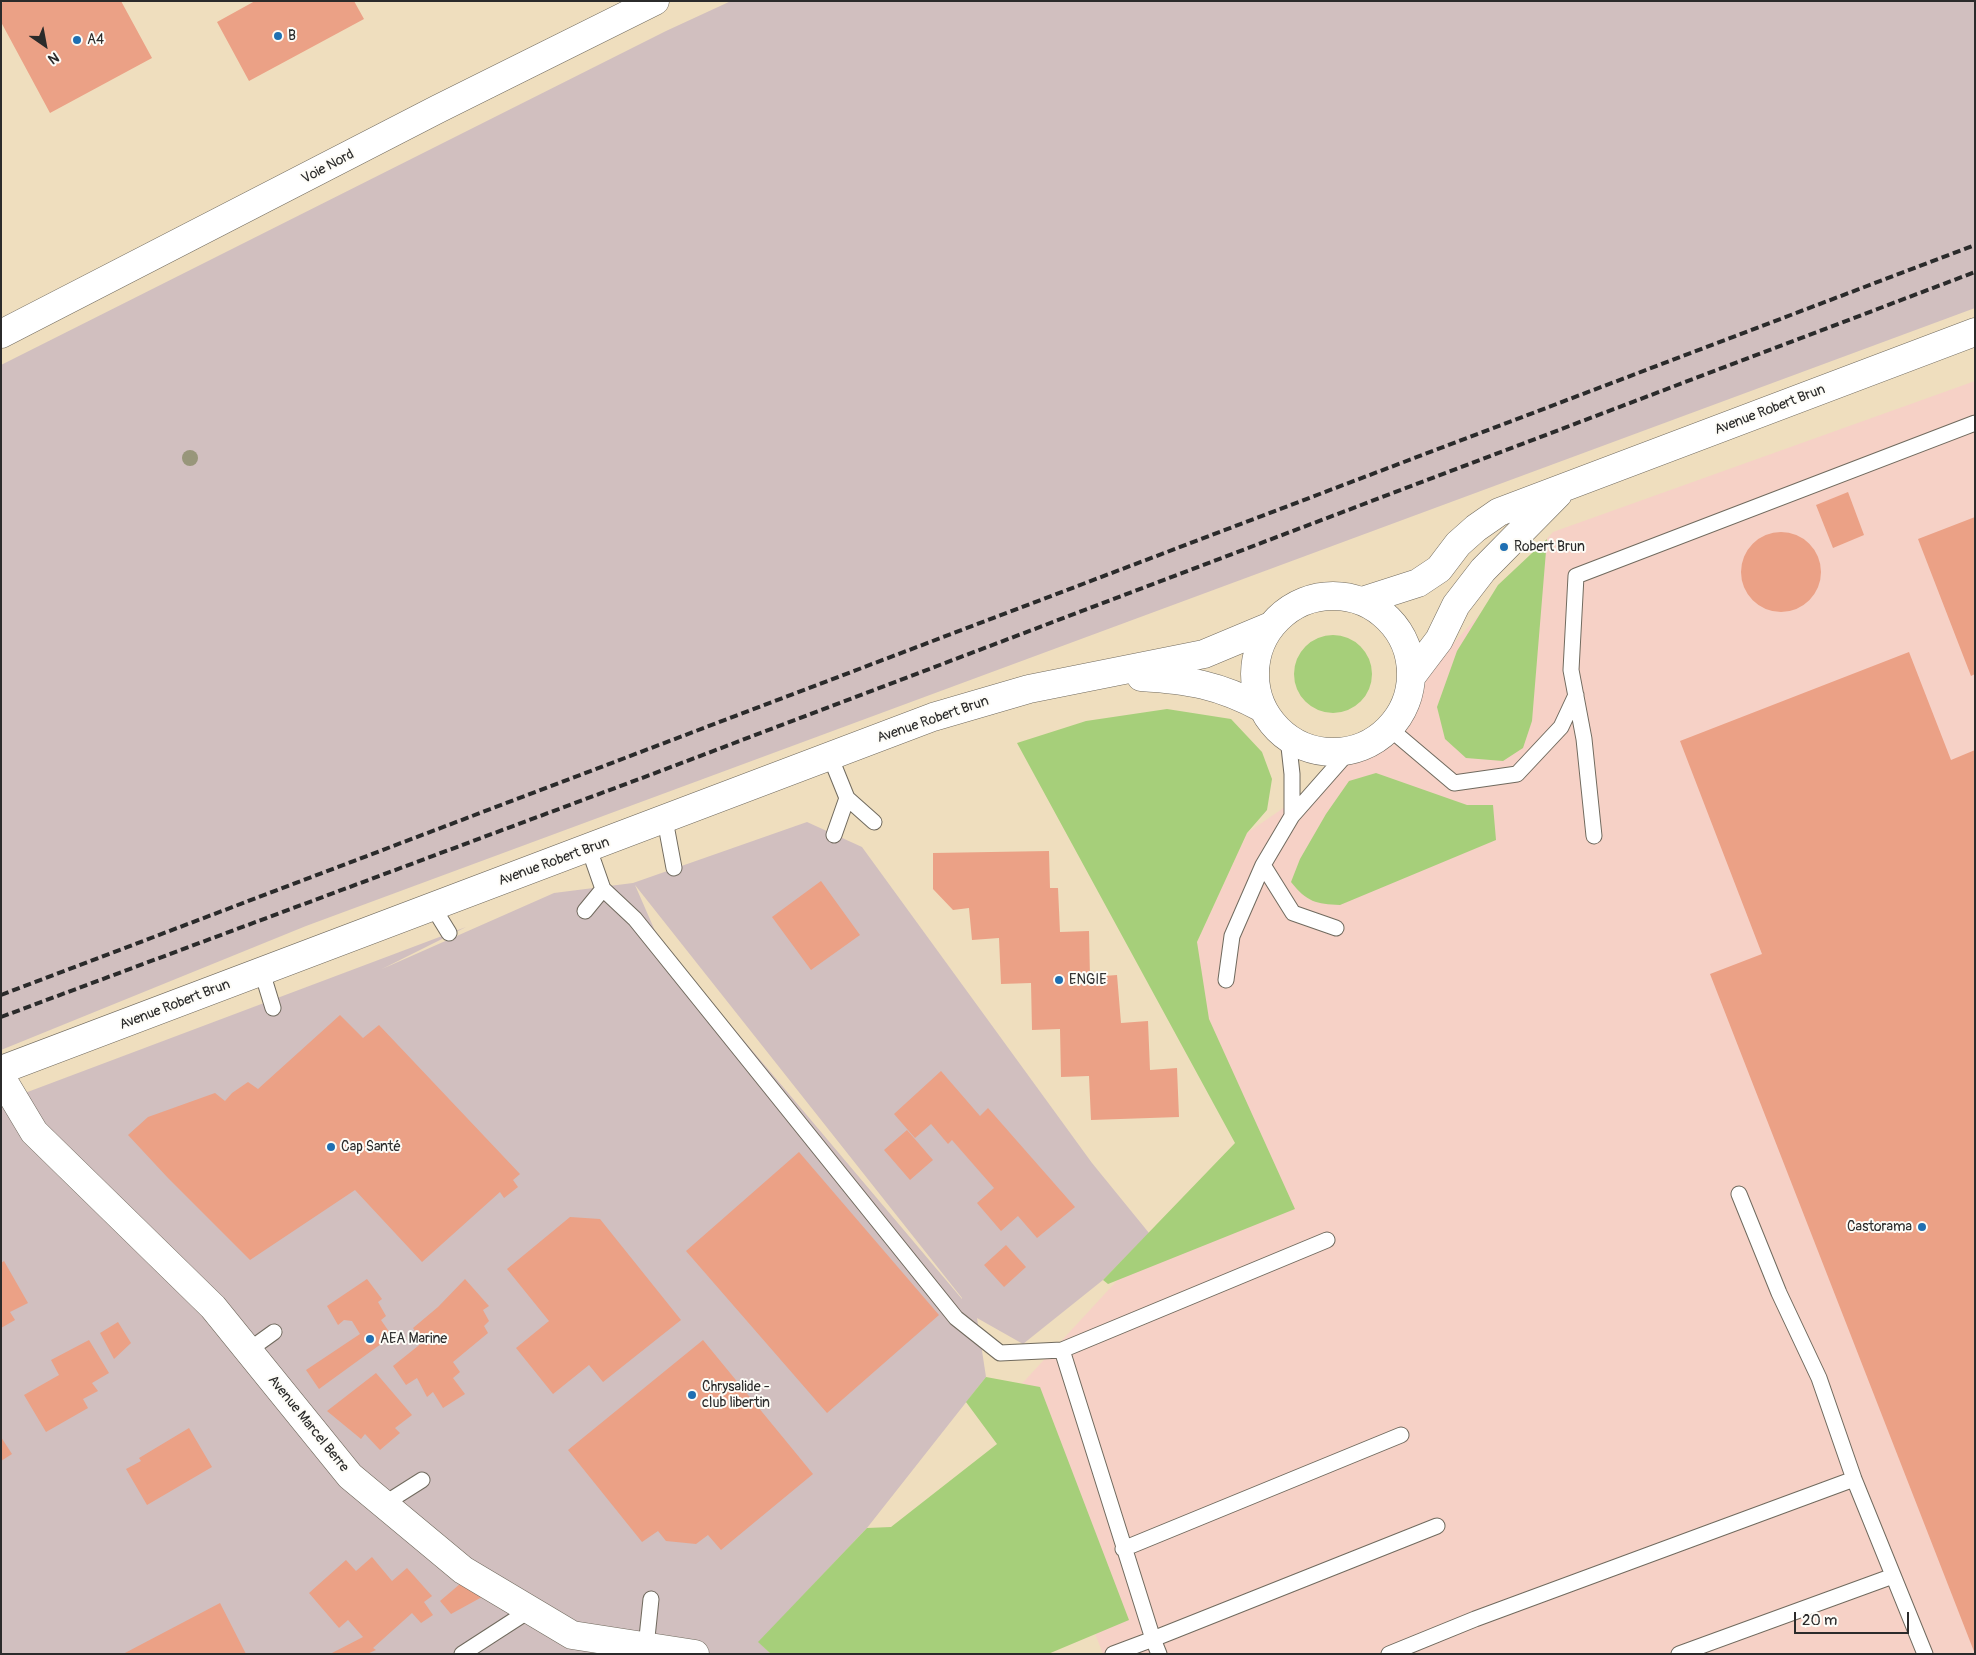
<!DOCTYPE html>
<meta charset="utf-8">
<style>
body{margin:0}
#map{position:relative;width:1976px;height:1655px;overflow:hidden;background:#efdebe;font-family:Pangolin,sans-serif}
canvas{display:block}
.frame{position:absolute;inset:0;border:2px solid #2b2b2b;pointer-events:none}
.north{position:absolute;left:20px;top:20px;width:50px;height:50px;-webkit-text-stroke:4px #fdfcf7;paint-order:stroke;rotate:147deg;font-size:14px;font-weight:700;line-height:20px;text-align:center;color:#2b2b2b}
.north::after{content:'';display:block;margin:auto;width:18px;height:22px;background:#2b2b2b;clip-path:polygon(50% 0,100% 100%,50% 72%,0 100%)}
.scale{position:absolute;left:1794px;top:1612px;width:115px;height:22px;box-sizing:border-box;border:2px solid #2b2b2b;border-top:0;padding-left:6px;font-size:15px;line-height:18px;white-space:nowrap;color:#2b2b2b;-webkit-text-stroke:4px #fdfcf7;paint-order:stroke}
</style>
<div id="map">
<canvas width="1976" height="1655"></canvas>
<div class="frame"></div>
<div class="north">N</div>
<div class="scale">20 m</div>
</div>
<script>
const ctx = document.querySelector('canvas').getContext('2d');
ctx.lineJoin = 'round';
function fillPath(path, color) { ctx.fillStyle = color; ctx.fill(path, 'evenodd'); }
function trace(path, color, width, dash) { ctx.strokeStyle = color; ctx.lineWidth = width; ctx.lineCap = dash ? 'butt' : 'round'; ctx.setLineDash(dash || []); ctx.stroke(path); }
function write(font, color, halo, rows, align = 'center') {
  ctx.font = font + ' Pangolin,sans-serif'; ctx.lineWidth = 4; ctx.setLineDash([]); ctx.textBaseline = 'middle'; ctx.strokeStyle = halo; ctx.fillStyle = color; for (const [text, x, y, turn = 0] of rows) {
    ctx.save(); ctx.translate(x, y); ctx.rotate((+turn || 0) * Math.PI / 180); ctx.textAlign = isNaN(turn) ? turn : align; if (halo) ctx.strokeText(text, 0, 0); ctx.fillText(text, 0, 0); ctx.restore();
  }
}
const built = new Path2D(`
 M1975 381V1654H1103L1005 1402 1244 1143 1174 992 1247 833 1343 767 1553 532Z`);
const industrial = new Path2D(`
 M731 1H1975V308L306 926 1 1050V365L666 31Z
 M807 822 862 847 1092 1163 1149 1233 1103 1280 1023 1344 977 1318 986 1377 867 1528 759 1642 771 1654H1V1102L466 927 382 969 554 893 633 883ZM635 885 962 1298V1299L659 940Z`);
const green = new Path2D(`
 M1547 539 1532 721 1523 748 1503 761 1466 758 1445 739 1437 707 1457 651 1498 585Z
 M1294 674a39 39 0 1 1 78 0a39 39 0 1 1-78 0Z
 M1167 709 1231 719 1262 752 1272 779 1267 810 1247 833 1197 942 1209 1019 1295 1209 1108 1284 1103 1280 1235 1143 1017 743 1086 721Z
 M1376 773 1467 805H1493L1496 840 1340 905C1316 904 1307 902 1291 882L1300 859 1326 814 1349 781Z
 M986 1377 1040 1387 1129 1620 1048 1654H771L758 1642 867 1528 891 1527 997 1444 966 1402Z`);
const building = new Path2D(`
 M5 1H121L152 58 50 113 1 22V3Z
 M255 1H354L364 19 249 81 217 22Z
 M1848 492 1864 535 1833 548 1816 505Z
 M1975 517V674L1971 676 1918 539Z
 M1741 572a40 40 0 1 1 80 0a40 40 0 1 1-80 0Z
 M1909 652 1951 760 1975 750V1654L1710 974 1762 954 1680 741Z
 M1049 851 1050 888H1058L1060 932 1089 931 1090 977 1117 975 1121 1023 1148 1021 1150 1070 1177 1068 1179 1117 1091 1120 1089 1076 1061 1077 1060 1029 1032 1030 1031 983 1001 984 999 938 972 940 969 908 953 910 933 889V853Z
 M821 881 860 935 811 970 772 917Z
 M340 1015 363 1038 379 1025 520 1174 513 1180 518 1187 504 1198 500 1192 422 1262 355 1190 250 1260 168 1178 128 1135 148 1117 215 1093 225 1101 232 1093 248 1082 258 1089Z
 M941 1071 980 1116 988 1108 1075 1207 1037 1238 1018 1216 1001 1231 977 1203 994 1188 952 1140 948 1144 931 1124 915 1138 894 1114Z
 M907 1130 933 1160 910 1180 884 1150Z
 M799 1152 939 1315 827 1413 686 1251Z
 M570 1217 600 1219 681 1320 603 1382 589 1365 553 1394 516 1348 549 1321 507 1269Z
 M1006 1245 1026 1267 1004 1287 984 1265Z
 M4 1261 28 1303 10 1312 15 1320 1 1328V1263Z
 M367 1279 382 1299 378 1302 386 1316 381 1320 392 1336 319 1389 306 1370 360 1334 352 1321 344 1320 338 1325 327 1306Z
 M465 1279 489 1306 483 1310 489 1321 484 1326 488 1333 453 1362 460 1372 453 1378 465 1394 443 1408 433 1392 427 1397 417 1378 406 1385 393 1366 423 1342 413 1328 438 1307Z
 M118 1322 131 1343 114 1359 100 1333Z
 M89 1340 109 1373 92 1383 98 1391 83 1399 88 1408 46 1432 24 1395 59 1375 51 1360Z
 M703 1340 813 1474 721 1550 708 1535 696 1544 666 1541 658 1531 642 1542 568 1450Z
 M376 1373 412 1415 395 1428 400 1433 380 1450 365 1434 361 1439 327 1411Z
 M189 1428 212 1467 147 1505 126 1469 141 1461 139 1458Z
 M1 1437 12 1454 1 1461Z
 M372 1557 392 1581 407 1568 432 1596 424 1602 433 1615 421 1623 412 1613 373 1648 376 1650 367 1654H330L363 1637 348 1620 339 1628 309 1593 346 1560 356 1571Z
 M460 1584 482 1597 451 1614 440 1601Z
 M220 1603 246 1654H123Z`);
const service = new Path2D(`
 M1389 728 1454 783 1517 774 1561 727 1576 695
 M1288 738 1292 774V816
 M830 756 847 798 874 822
 M665 820 674 868
 M834 835 847 798
 M1594 836 1584 739 1571 670 1576 576 1975 423
 M1263 865 1293 913 1336 928
 M603 889 635 919 956 1318 1000 1353 1062 1350
 M433 907 449 933
 M585 911 603 889 589 849
 M262 972 273 1008
 M1226 980 1232 936 1263 865 1292 816 1351 749
 M1739 1194 1779 1293 1819 1378 1854 1479 1925 1654
 M249 1350 274 1332
 M384 1504 422 1480
 M1123 1549 1401 1435
 M646 1647 651 1599
 M462 1654 530 1610
 M1113 1654 1153 1639 1062 1350 1327 1240
 M1159 1654 1153 1639 1437 1526
 M1389 1654 1475 1619 1854 1479
 M1679 1654 1893 1576`);
const minor = new Path2D(`
 M1 334 438 109 655 1
 M1 1077 34 1132 213 1307 350 1476 463 1570 572 1635 695 1654`);
const tertiary = new Path2D(`
 M1255 674a78 78 0 1 1 156 0a78 78 0 1 1-156 0Z
 M1362 601 1418 583 1439 569 1458 544 1476 528 1499 512 1975 332
 M1141 677C1189 680 1219 685 1262 708
 M1411 677 1439 640 1456 605 1483 570 1558 494
 M1 1070 933 717 1029 689 1204 654 1271 626`);
const rail = new Path2D(`
 M1 995 1975 245
 M1 1017 650 775 1975 272`);
const trees = [
 [190,458]
];
const markers = [
 [278,36,5,"#1f6fb2"],
 [77,40,5,"#1f6fb2"],
 [1504,547,5,"#1f6fb2"],
 [1059,980,5,"#1f6fb2"],
 [331,1147,5,"#1f6fb2"],
 [1922,1227,5,"#1f6fb2"],
 [370,1339,5,"#1f6fb2"],
 [692,1395,5,"#1f6fb2"]
];
const poiNames = [
 ["B",288,36],
 ["A4",87,40],
 ["Robert Brun",1514,547],
 ["ENGIE",1069,980],
 ["Cap Santé",341,1147],
 ["Castorama",1912,1227,"right"],
 ["AEA Marine",380,1339],
 ["Chrysalide -",702,1387],
 ["club libertin",702,1403]
];
const streetNames = [
 ["Voie Nord",328,167,-28],
 ["Avenue Robert Brun",1770,410,-21],
 ["Avenue Robert Brun",933,720,-19],
 ["Avenue Robert Brun",554,862,-20],
 ["Avenue Robert Brun",175,1005,-21],
 ["Avenue Marcel Berre",308,1424,51]
];
fillPath(built, '#f6d1c6');
fillPath(industrial, '#d1bfbf');
fillPath(green, '#a6cf7a');
fillPath(building, '#eba186');
trace(service, '#706a5e', 17);
trace(minor, '#706a5e', 29);
trace(tertiary, '#706a5e', 29);
trace(service, '#fff', 15);
trace(minor, '#fff', 28);
trace(tertiary, '#fff', 28);
trace(rail, '#2b2b2b', 4, [8, 4]);
ctx.fillStyle = '#98967a';
for (const [x, y] of trees) { ctx.beginPath(); ctx.arc(x, y, 8, 0, 2 * Math.PI); ctx.fill(); }
for (const [x, y, r, color] of markers) { const dot = new Path2D(); dot.arc(x, y, r, 0, 2 * Math.PI); ctx.fillStyle = color; ctx.fill(dot); trace(dot, '#fdfcf7', 2); }
write('14px', '#2b2b2b', '#fdfcf7', poiNames, 'left');
write('14px', '#2b2b2b', '#fdfcf7', streetNames);
</script>
